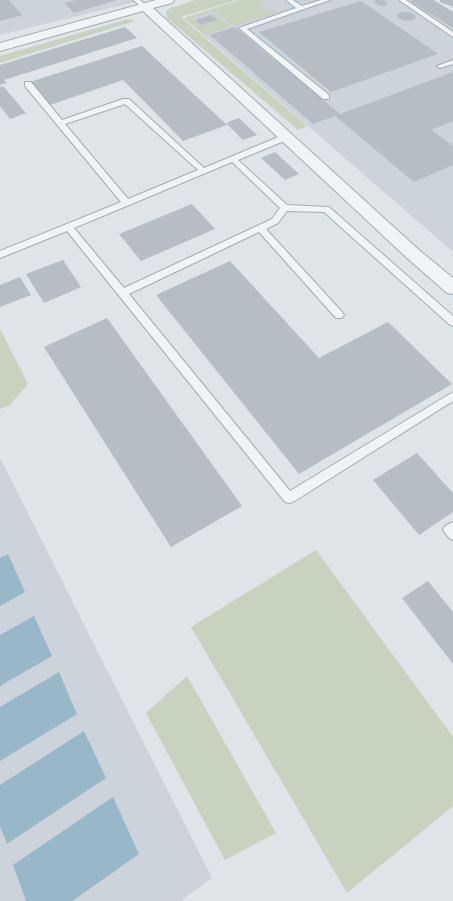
<!DOCTYPE html>
<style>
body{margin:0}
canvas{display:block;background:#dee4e8}
</style>
<canvas width="453" height="901"></canvas>
<script>
const ctx = document.querySelector('canvas').getContext('2d');
ctx.lineJoin = 'round';
function fillPath(path, color) { ctx.fillStyle = color; ctx.fill(path, 'evenodd'); }
function trace(path, color, width, dash) { ctx.strokeStyle = color; ctx.lineWidth = width; ctx.lineCap = dash ? 'butt' : 'round'; ctx.setLineDash(dash || []); ctx.stroke(path); }
const built = new Path2D(`
 M0 0H143L0 35Z
 M240 0H434L453 12V252L184 18Z
 M0 458 212 878 181 901H0Z`);
const green = new Path2D(`
 M196 0H237L181 17 307 126 298 130 167 18 166 12 170 8Z
 M240 0H262L264 3 257 5 266 11 272 10 277 12 233 26 214 11 192 18 201 26 218 20 212 15 214 14 230 26 205 35 184 18Z
 M128 19 135 21 0 63V56Z
 M0 329 28 384 9 406 0 409Z
 M316 550 453 737V806L347 893 191 627Z
 M187 676 276 833 225 860 146 713Z`);
const water = new Path2D(`
 M8 554 25 592 0 606V558Z
 M34 616 52 656 0 686V635Z
 M59 672 77 714 0 761V707Z
 M84 731 106 778 7 844 0 826V785Z
 M113 797 139 854 72 901H26L13 865Z`);
const building = new Path2D(`
 M0 0H9L22 15 0 21Z
 M76 0H117L74 13 65 3Z
 M376 0H384L387 3 384 6 378 5 374 2Z
 M413 0H433L453 12V28L410 1Z
 M440 0H453V7L440 2Z
 M361 1 438 54 331 92 259 32Z
 M401 12H408L414 14 416 18 412 20 405 21 398 18 397 15Z
 M211 15 218 20 201 25 195 20Z
 M125 27 137 38 4 80 7 83 0 85V65Z
 M235 27 340 114 453 72V121L431 130 453 146V165L414 182 335 116 313 124 210 35Z
 M142 46 227 125 183 141 123 80 50 105 30 82Z
 M3 86 26 113 10 119 0 106V87Z
 M239 118 257 135 243 140 226 123Z
 M275 152 299 174 285 180 261 158Z
 M192 204 215 229 141 261 119 234Z
 M63 260 81 287 44 303 26 274Z
 M230 261 319 358 388 322 452 384 299 474 156 295Z
 M20 277 31 295 0 307V285Z
 M107 318 242 506 171 547 44 347Z
 M417 453 453 493V512L419 535 373 480Z
 M428 581 453 612V664L402 598Z`);
const lane = new Path2D(`
 M133 0H140L148 7 143 8Z
 M286 0H293L302 6 321 0H330L247 29 329 95V99H323L239 28 296 8Z
 M399 0H406L453 32V37Z
 M453 60V64L440 68 437 66Z
 M25 82H31L62 120 123 99H129L204 168 283 135H289V139L238 160 287 205 329 207 453 316V326L450 325 324 212 287 211 278 223 266 229 342 312 344 315 342 318H336L259 232 129 294 290 491 453 392V401L293 502 289 503 285 502 67 231 0 258V251L121 202 25 86ZM125 104 198 170 128 199 65 124ZM232 162 280 208 272 219 124 288 74 228Z
 M453 522V540L449 538 443 530 445 526Z`);
const street = new Path2D(`
 M156 0H174L172 3 153 8 419 250 453 278V294L447 293 407 258 143 11 0 51V43Z`);
fillPath(built, '#ccd3da');
fillPath(green, '#c7d2bf');
fillPath(water, '#98b7c9');
fillPath(building, '#b5bec5');
trace(lane, '#a3acb2', 2);
trace(street, '#a3acb2', 2);
fillPath(lane, '#f1f4f6');
fillPath(street, '#f1f4f6');
</script>
